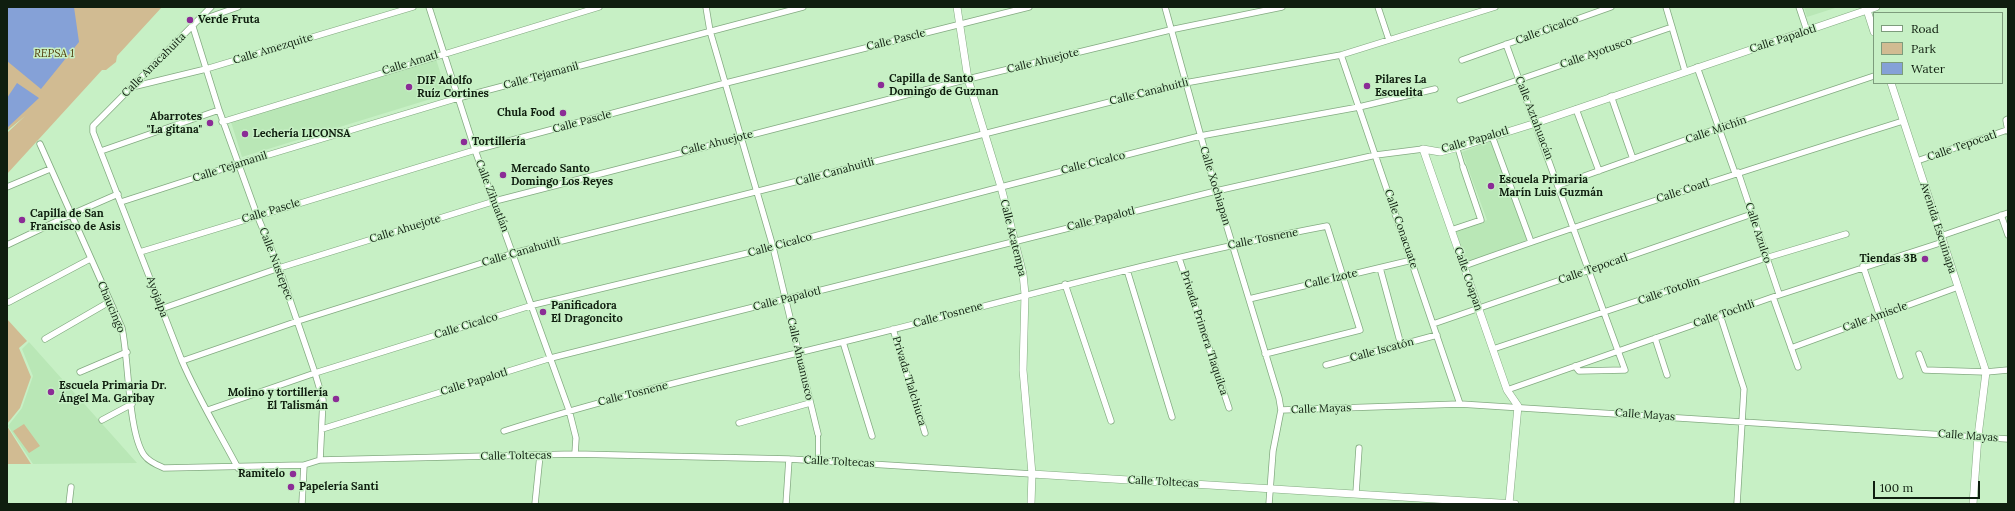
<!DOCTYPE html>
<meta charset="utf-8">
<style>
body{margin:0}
#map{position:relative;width:2015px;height:511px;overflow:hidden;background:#c7f0c5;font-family:Lora,serif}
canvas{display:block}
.frame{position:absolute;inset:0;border:8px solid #0f1e0f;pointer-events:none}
.legend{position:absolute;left:1873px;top:12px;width:130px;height:72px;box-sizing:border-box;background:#c7f0c5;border:1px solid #7d9c7c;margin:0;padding:5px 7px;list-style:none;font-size:12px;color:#0f1e0f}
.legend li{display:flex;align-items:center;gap:8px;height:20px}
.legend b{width:20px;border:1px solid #7d9c7c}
.scale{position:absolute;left:1873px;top:481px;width:107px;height:18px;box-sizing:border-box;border:2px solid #0f1e0f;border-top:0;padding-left:5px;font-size:12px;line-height:14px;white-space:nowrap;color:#0f1e0f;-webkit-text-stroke:3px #c7f0c5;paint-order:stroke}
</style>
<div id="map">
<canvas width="2015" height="511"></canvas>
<div class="frame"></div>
<ul class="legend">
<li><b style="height:5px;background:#fff"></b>Road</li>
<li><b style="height:11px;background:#d1bb92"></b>Park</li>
<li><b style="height:11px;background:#85a1d7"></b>Water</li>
</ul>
<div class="scale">100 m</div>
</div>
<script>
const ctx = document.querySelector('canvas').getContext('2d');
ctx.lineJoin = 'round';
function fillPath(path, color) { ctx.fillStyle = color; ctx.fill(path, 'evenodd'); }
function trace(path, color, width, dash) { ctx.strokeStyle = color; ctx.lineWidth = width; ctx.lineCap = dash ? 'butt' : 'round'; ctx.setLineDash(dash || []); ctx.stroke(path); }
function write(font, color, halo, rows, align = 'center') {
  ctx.font = font + ' Lora,serif'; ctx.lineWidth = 3; ctx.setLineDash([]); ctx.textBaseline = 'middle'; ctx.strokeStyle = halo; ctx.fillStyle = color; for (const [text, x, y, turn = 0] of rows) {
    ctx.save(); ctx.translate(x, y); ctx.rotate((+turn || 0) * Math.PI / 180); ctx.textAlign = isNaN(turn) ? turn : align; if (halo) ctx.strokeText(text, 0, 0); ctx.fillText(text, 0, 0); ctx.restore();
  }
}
const built = new Path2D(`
 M1804 7H1838L1807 17Z
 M436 59 447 94 242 157 231 122Z
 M1491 141 1527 240 1466 262 1455 232 1487 220 1462 152Z
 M29 342 137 463 33 464 8 426 22 408 33 376 22 349Z`);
const green = new Path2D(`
 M7 7H162L117 56 116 62 106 70H102L7 174V133L25 116 7 131Z
 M7 319 27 341 19 348 31 377 20 408 7 424Z
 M24 424 40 446 29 453 13 431Z
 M7 426 31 464H7Z`);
const water = new Path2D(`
 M7 7H74L79 42 41 89 7 61Z
 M17 83 39 98 7 128V98Z`);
const pedestrian = new Path2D(`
 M1457 147 1463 167
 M818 461V434`);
const minor = new Path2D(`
 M211 7 93 126V132L182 361C198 398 219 432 238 468
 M429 7 475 150 569 410 576 438 575 454
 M706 7 710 31 773 247 818 434
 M1165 7 1216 191 1279 398 1281 410 1273 451 1269 504
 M1378 7 1389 40
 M1666 7 1685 71
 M1799 7 1807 31
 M201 20 238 7
 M193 27 219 110 257 215 279 268 315 373 323 400 320 460
 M1506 44 1625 370 1579 371 1575 366
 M1341 55 1460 404
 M1462 60 1611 7
 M1697 67 1735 173
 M132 87 206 69 413 7
 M1611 96 1633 159
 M1460 100 1672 27
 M1576 109 1599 171
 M2008 119 2006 120 2008 131
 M222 122 599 7
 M1492 136 1531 242
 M40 144 122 328C129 360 128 432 144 455 149 462 157 465 164 468L304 465 320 460 575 454 789 459 1032 474
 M101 151 219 110
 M1917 161 2007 130
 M1738 172 1779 294
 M1559 185 1719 128 1874 76
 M7 187 50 169
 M121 202 238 164 458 98 803 7
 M2001 215 2008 235
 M1451 230 1481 220 1463 167
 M1941 236 2008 213
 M7 245 70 215 118 194
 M140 252 475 150 726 83 1029 7
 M1179 258 1229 408
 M1464 266C1609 214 1756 167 1903 121
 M1863 266 1900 376
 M1380 268 1401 345
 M1127 270 1172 417
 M1065 284 1111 421
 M1773 297 1798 367
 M1249 299 1412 260
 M9 302 90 259
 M161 309 279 268 495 201 968 79 1170 30 1282 7
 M1720 315 1744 389 1737 504
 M1433 324 1752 214
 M893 329 925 433
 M1655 338 1667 375
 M45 339 109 302
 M843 342 872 436
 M1791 348 1958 287
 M1493 349 1766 258 1846 234
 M1919 354 1925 370 1986 372 2008 370
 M182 361 298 321 514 253 1185 83 1341 55 1495 7
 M1326 365 1437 335
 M80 372 127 352
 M1507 390 1773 297 1943 242
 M208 410 315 373 533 305 773 247 1001 187 1200 136 1359 107 1435 89
 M1281 410 1460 404 2008 439
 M102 420 132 404
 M739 423 810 403
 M322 429 551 358 1216 191 1376 155 1423 149
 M504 431C626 392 751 365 875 334 1026 296 1174 255 1327 226L1360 330 1265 354
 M1356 493 1359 448
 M69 504 71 487
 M302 504 304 465
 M535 504 540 455
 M786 504 789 459`);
const tertiary = new Path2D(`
 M957 7 968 79 1001 187 1023 274 1025 294 1023 370 1032 474 1031 504
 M1866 7 1874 32
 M1891 83 1986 372 1978 436 1973 504
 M1423 149 1440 152 1459 147 1536 123 1876 7
 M1423 149 1507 390 1518 406 1509 504
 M1032 474 1515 504`);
const markers = [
 [190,20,4,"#8b2c96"],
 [881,85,4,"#8b2c96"],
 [1367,86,4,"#8b2c96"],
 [409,87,4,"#8b2c96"],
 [563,113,4,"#8b2c96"],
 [210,123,4,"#8b2c96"],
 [245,134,4,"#8b2c96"],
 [464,142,4,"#8b2c96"],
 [503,175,4,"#8b2c96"],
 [1491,186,4,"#8b2c96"],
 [22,220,4,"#8b2c96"],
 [1925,259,4,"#8b2c96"],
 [543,312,4,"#8b2c96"],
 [51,392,4,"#8b2c96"],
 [336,399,4,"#8b2c96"],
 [293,474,4,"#8b2c96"],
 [291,487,4,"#8b2c96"]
];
const poiNames = [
 ["Verde Fruta",198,20],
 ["Capilla de Santo",889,79],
 ["Domingo de Guzman",889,92],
 ["Pilares La",1375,80],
 ["Escuelita",1375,93],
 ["DIF Adolfo",417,81],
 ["Ruíz Cortines",417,94],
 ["Chula Food",555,113,"right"],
 ["Abarrotes",202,117,"right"],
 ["\"La gitana\"",202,130,"right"],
 ["Lechería LICONSA",253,134],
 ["Tortillería",472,142],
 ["Mercado Santo",511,169],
 ["Domingo Los Reyes",511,182],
 ["Escuela Primaria",1499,180],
 ["Marín Luis Guzmán",1499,193],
 ["Capilla de San",30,214],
 ["Francisco de Asis",30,227],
 ["Tiendas 3B",1917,259,"right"],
 ["Panificadora",551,306],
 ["El Dragoncito",551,319],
 ["Escuela Primaria Dr.",59,386],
 ["Ángel Ma. Garibay",59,399],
 ["Molino y tortillería",328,393,"right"],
 ["El Talismán",328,406,"right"],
 ["Ramitelo",285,474,"right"],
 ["Papelería Santi",299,487]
];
const streetNames = [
 ["Calle Cicalco",1547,30,-20],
 ["Calle Papalotl",1783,39,-18],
 ["Calle Pascle",896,40,-14],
 ["Calle Amezquite",273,49,-17],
 ["Calle Ayotusco",1596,53,-19],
 ["Calle Ahuejote",1043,61,-14],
 ["Calle Amatl",410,63,-17],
 ["Calle Anacahuita",154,65,-45],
 ["Calle Tejamanil",541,76,-15],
 ["Calle Canahuitli",1149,92,-14],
 ["Calle Aztahuacán",1534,118,69],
 ["Calle Pascle",582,122,-15],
 ["Calle Michín",1716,130,-19],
 ["Calle Papalotl",1475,140,-16],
 ["Calle Ahuejote",717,143,-14],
 ["Calle Tepocatl",1962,146,-19],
 ["Calle Cicalco",1093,163,-14],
 ["Calle Tejamanil",230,167,-18],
 ["Calle Canahuitli",835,172,-15],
 ["Calle Xochiapan",1215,186,73],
 ["Calle Coatl",1683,191,-18],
 ["Calle Zihuatlán",492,196,69],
 ["Calle Pascle",271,211,-17],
 ["Calle Papalotl",1101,219,-14],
 ["Avenida Escuinapa",1938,228,72],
 ["Calle Ahuejote",405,229,-17],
 ["Calle Conacuate",1401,229,71],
 ["Calle Azulco",1758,233,72],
 ["Calle Acatempa",1013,238,76],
 ["Calle Tosnene",1263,239,-11],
 ["Calle Cicalco",780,245,-15],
 ["Calle Canahuitli",521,252,-16],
 ["Calle Nustepec",276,264,69],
 ["Calle Tepocatl",1593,269,-19],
 ["Calle Izote",1331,279,-13],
 ["Calle Coapan",1468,279,71],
 ["Calle Totolin",1669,291,-19],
 ["Ayojalpa",157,297,70],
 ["Calle Papalotl",787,299,-14],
 ["Chaucingo",111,307,67],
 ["Calle Tochtli",1724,314,-19],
 ["Calle Tosnene",948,315,-15],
 ["Calle Amiscle",1875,317,-20],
 ["Calle Cicalco",466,326,-17],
 ["Privada Primera Tlaquilca",1204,333,72],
 ["Calle Iscatón",1382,350,-15],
 ["Calle Ahuanusco",800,359,77],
 ["Privada Tlalchiuca",909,381,73],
 ["Calle Papalotl",474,382,-17],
 ["Calle Tosnene",633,394,-14],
 ["Calle Mayas",1321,409,-2],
 ["Calle Mayas",1645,415,4],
 ["Calle Mayas",1968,436,4],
 ["Calle Toltecas",516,456,-1],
 ["Calle Toltecas",839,462,3],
 ["Calle Toltecas",1163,482,3]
];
const parkNames = [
 ["REPSA 1",54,54]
];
fillPath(built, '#b9e7b6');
fillPath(green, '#d1bb92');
fillPath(water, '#85a1d7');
trace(pedestrian, '#83aa81', 5.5);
trace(minor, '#83aa81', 7);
trace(tertiary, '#83aa81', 8);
trace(pedestrian, '#fff', 4);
trace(minor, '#fff', 5.5);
trace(tertiary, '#fff', 7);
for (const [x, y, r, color] of markers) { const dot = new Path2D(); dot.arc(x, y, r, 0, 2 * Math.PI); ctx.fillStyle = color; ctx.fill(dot); trace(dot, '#c7f0c5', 1.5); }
write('bold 11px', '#0f1e0f', '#c7f0c5', poiNames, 'left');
write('11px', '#0f1e0f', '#c7f0c5', streetNames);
write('italic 11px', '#513c0b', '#c7f0c5', parkNames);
</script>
